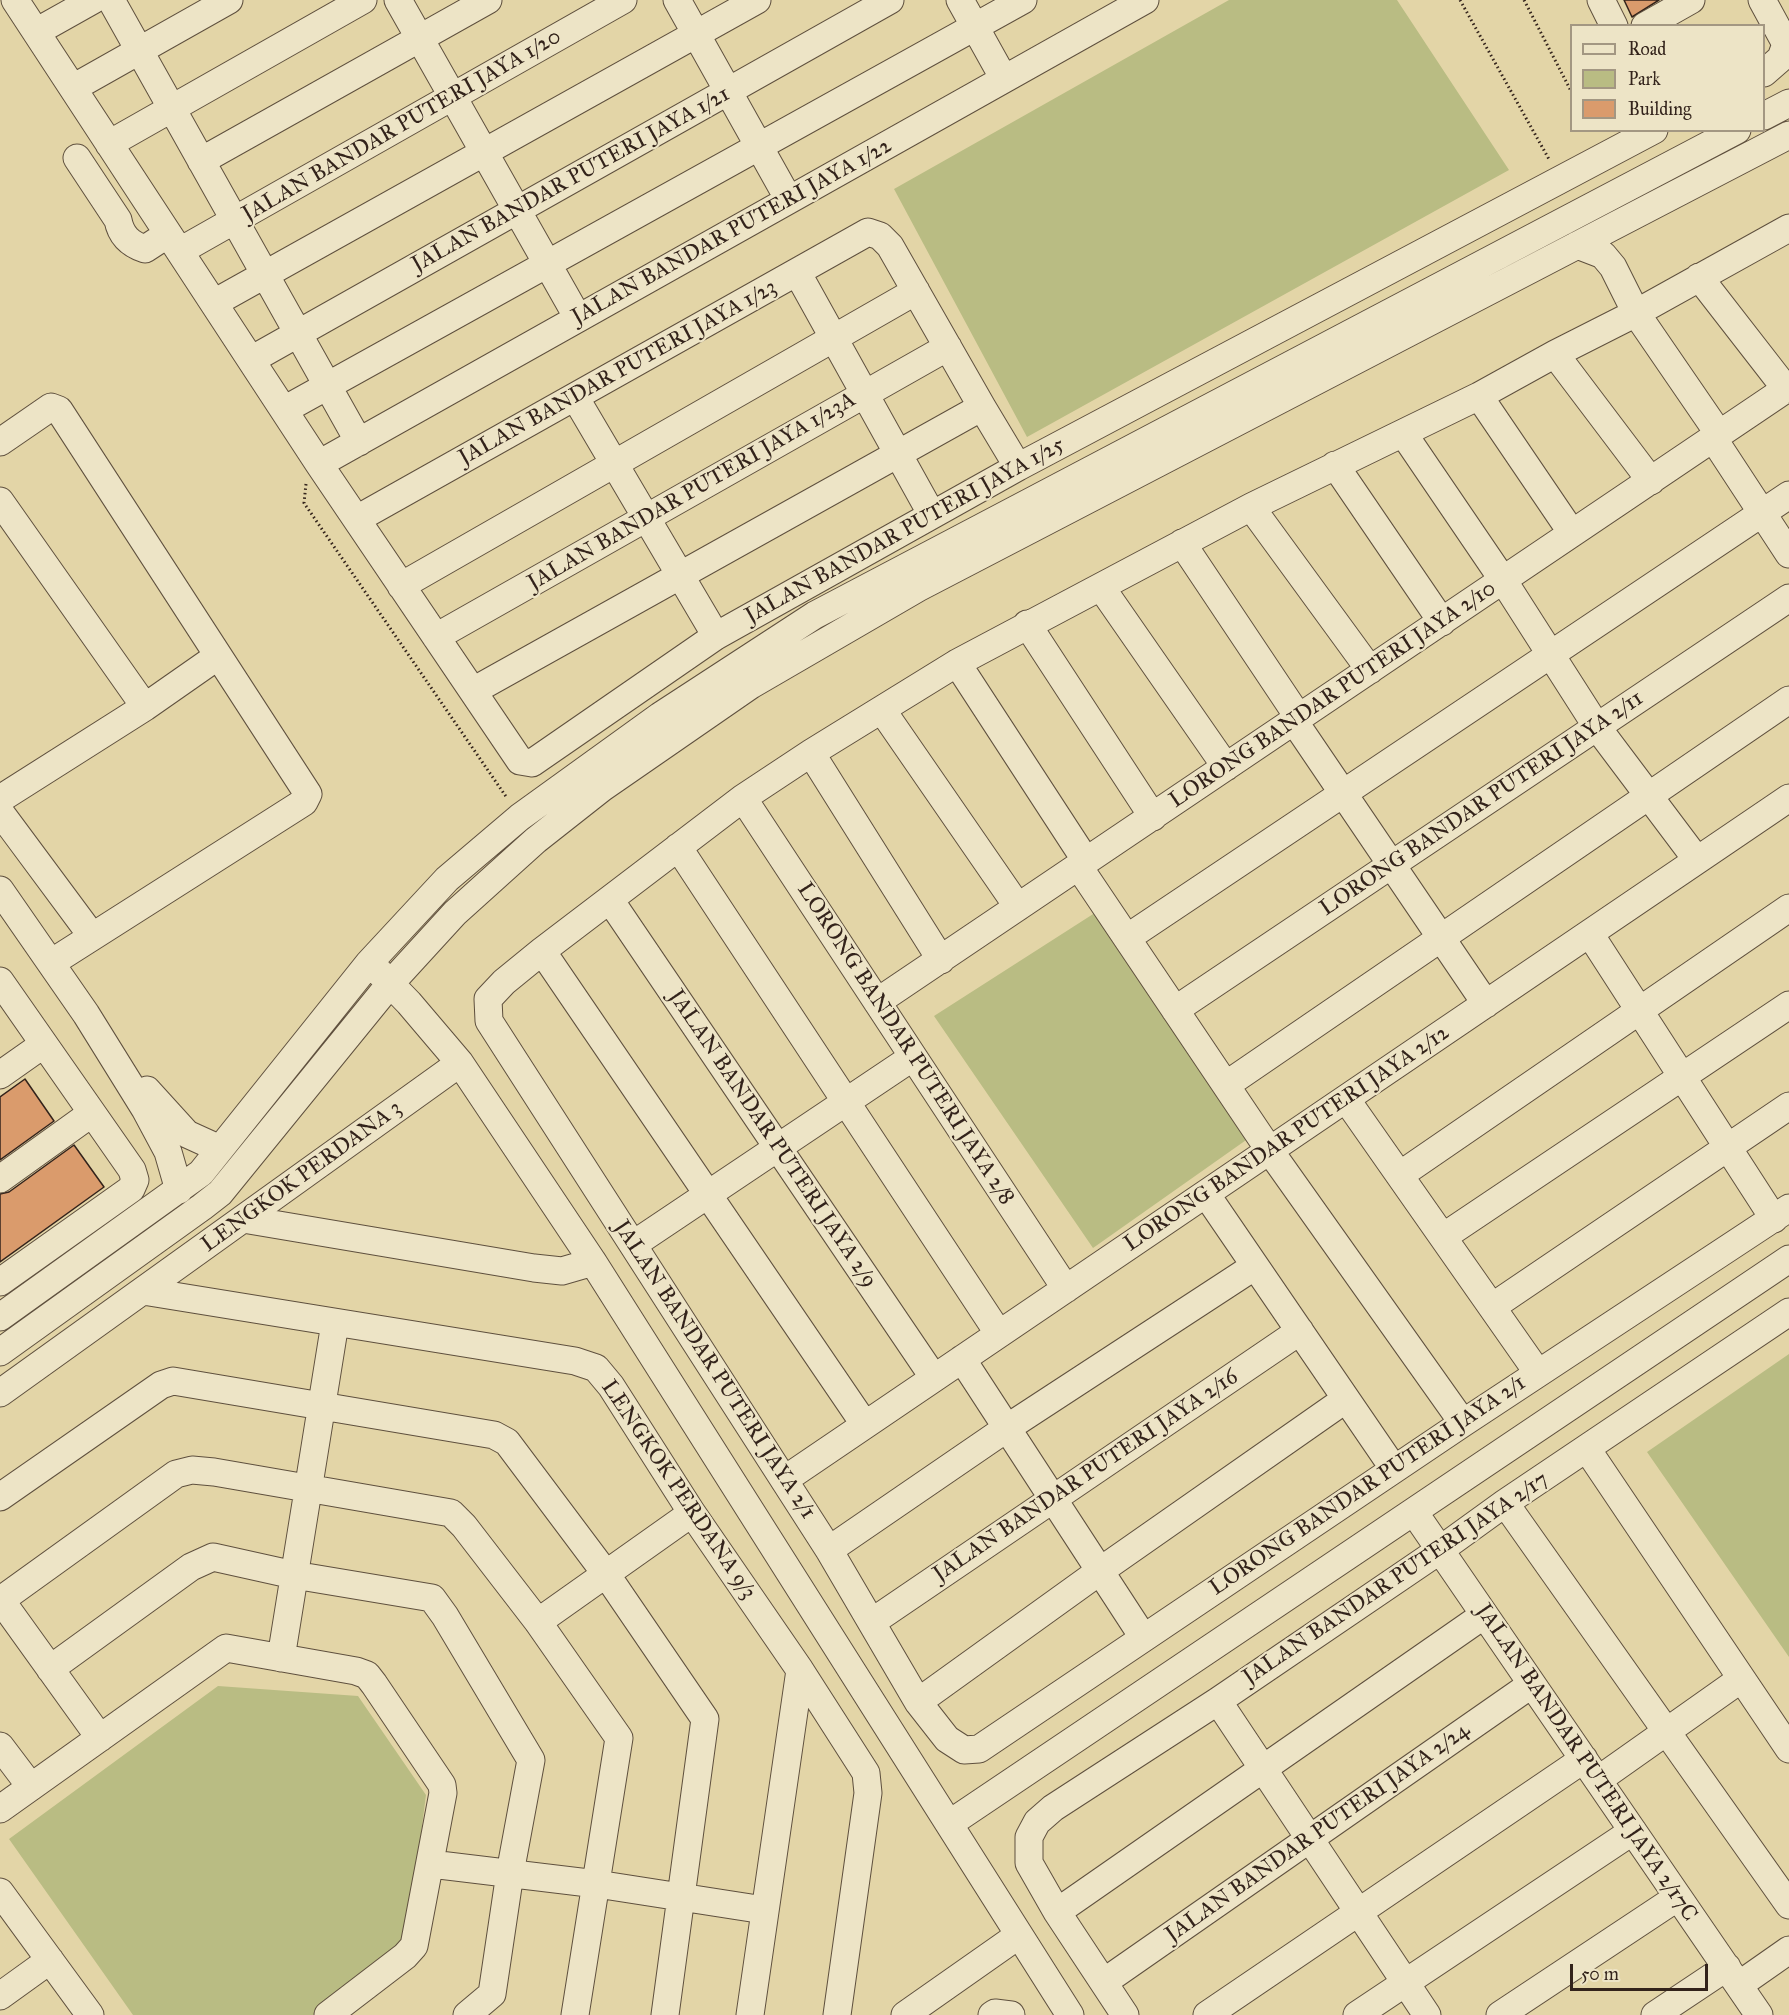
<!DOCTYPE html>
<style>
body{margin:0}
#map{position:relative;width:1789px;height:2015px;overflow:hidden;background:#e3d5a7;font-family:"IM FELL Great Primer",serif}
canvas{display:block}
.legend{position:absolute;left:1570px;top:24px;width:195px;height:108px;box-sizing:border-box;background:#ede4c6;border:2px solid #a39782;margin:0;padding:8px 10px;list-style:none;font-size:18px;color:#33231b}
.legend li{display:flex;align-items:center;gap:12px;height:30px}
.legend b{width:30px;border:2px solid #a39782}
.scale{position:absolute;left:1570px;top:1964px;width:138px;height:27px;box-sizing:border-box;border:3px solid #33231b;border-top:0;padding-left:8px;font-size:18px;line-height:21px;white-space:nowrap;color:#33231b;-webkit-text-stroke:4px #ede4c6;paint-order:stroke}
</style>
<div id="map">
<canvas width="1789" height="2015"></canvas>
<ul class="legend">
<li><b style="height:8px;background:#ede4c6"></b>Road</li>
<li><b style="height:16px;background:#b9bc83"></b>Park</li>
<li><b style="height:16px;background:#da9b6c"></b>Building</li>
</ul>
<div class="scale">50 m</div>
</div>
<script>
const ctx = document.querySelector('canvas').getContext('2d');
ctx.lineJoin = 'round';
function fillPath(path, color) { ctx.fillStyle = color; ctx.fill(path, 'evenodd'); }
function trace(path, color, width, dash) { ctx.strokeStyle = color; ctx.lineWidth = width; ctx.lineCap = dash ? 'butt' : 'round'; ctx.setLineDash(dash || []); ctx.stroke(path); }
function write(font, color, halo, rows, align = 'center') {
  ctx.font = font + ' "IM FELL Great Primer",serif'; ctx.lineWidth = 4.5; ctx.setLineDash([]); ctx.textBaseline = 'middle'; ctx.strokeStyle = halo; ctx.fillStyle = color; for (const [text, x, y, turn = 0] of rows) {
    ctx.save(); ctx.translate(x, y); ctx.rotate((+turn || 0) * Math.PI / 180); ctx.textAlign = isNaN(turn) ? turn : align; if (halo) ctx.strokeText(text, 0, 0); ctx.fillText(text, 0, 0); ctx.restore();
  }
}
const green = new Path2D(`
 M1229 0H1397L1509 170 1027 437 894 189Z
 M1101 909 1249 1138 1093 1248 934 1016Z
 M1789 1354V1657L1647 1452Z
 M218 1686 358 1696 426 1795 408 1935 313 2015H133L9 1839Z`);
const building = new Path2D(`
 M1624 0H1659L1632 17Z
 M25 1079 54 1121 0 1160V1097Z
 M74 1145 104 1187 0 1262V1194L9 1192Z`);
const path = new Path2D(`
 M1460 0 1550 161
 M1524 0 1572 93
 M306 484 304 503 507 798`);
const minor = new Path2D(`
 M15 0 319 464 520 761 532 763 716 636 1018 467 1654 130
 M111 0 359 442
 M398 0 578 318
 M677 0 789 200
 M960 0 1004 79
 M1601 0 1614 26
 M1762 0 1786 44 1781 58 1764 73
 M1645 26 1691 0
 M36 32 93 0
 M73 88 229 0
 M1764 116 1789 103
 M109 144 363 0
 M77 158 118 220C121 236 130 244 145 249L168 234
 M201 161 488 0
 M1789 228 1636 313 1555 354 1479 396 1251 507 957 663 811 753 743 798 542 951 504 982 488 999 489 1021 829 1550 918 1702 947 1739 964 1750 979 1749 1463 1423 1789 1208
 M1577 245 1603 255 1613 267 1636 313 1719 434
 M180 251 623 0
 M797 272 932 515
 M1699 277 1786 389
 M214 303 757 0
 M1555 354 1651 481
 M251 360 890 0
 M1479 396 1572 533
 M575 397 716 636
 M284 410 1023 0
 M1403 433 1503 580 1597 727 1697 860
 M1713 438 1789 554
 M0 442 51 407 59 410 308 794 304 802 51 963
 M319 464 1145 0
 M1335 465 1442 622
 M0 501 145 707
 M1251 507 1370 670
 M357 519 868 232 880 236 890 246 982 407 1018 467
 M1182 543 1299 718
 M401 586 916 291
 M1101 587 1226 767
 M1027 624 1153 817
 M436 637 948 347
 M957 663 1086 861
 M473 691 982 407
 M882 710 1018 907
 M1294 721 1486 1004
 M811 753 941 960
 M743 798 1066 1289
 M0 799 145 707 218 656
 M0 812 92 936
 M678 847 999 1334
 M1079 867 1270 1151 1463 1423
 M0 890 86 1014 145 1109 168 1152 179 1190
 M610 900 934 1378
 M1590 934 1774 1219
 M1127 938 1789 495
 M542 951 865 1425
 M379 972 409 1003 460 1063 593 1262 1070 2015
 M0 981 132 1170 135 1180 131 1189 0 1282
 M877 1002 1789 387
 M1175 1010 1789 598
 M0 1075 44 1044
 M1226 1085 1789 700
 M147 1090 187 1134 220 1149
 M1346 1099 1538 1373
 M1400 1175 1789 908
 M0 1179 92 1113
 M1206 1194 1394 1469
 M243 1219 534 1268 562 1271 593 1262
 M1443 1237 1789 1005
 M634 1244 913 1057
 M143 1291 575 1361 596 1368 611 1386 692 1513 800 1670 750 2015
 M1492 1307 1789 1106
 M0 1317 201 1173 369 963 447 879 520 817 660 716 815 615 1737 130
 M0 1352 202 1207 220 1193 390 984 455 913 536 840 602 788 751 685 918 588 1789 135
 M962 1359 1143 1637
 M0 1393 460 1063
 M1587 1449 1789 1749
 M784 1480 1789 798
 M0 1497 161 1385 173 1381 494 1435 507 1442 606 1574 705 1719 665 2015
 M1505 1503 1789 1905
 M1414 1512 1759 2015
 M829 1550 1007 1428 1255 1266
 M0 1599 100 1738
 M1 1600 176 1474 192 1470 214 1472 451 1513 464 1526 538 1622 619 1738 575 2015
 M538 1622 692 1513
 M872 1622 1300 1331
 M281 1658 335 1323
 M50 1669 191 1567 213 1557 294 1575 432 1598 445 1616 531 1760 510 1873 492 1994 467 2015
 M800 1670 866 1773 868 1793 837 2015
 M1218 1701 1427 2015
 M918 1702 1100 1571 1346 1399
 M0 1746 31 1787
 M1598 1780 1741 1679
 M0 1809 226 1648 356 1671 367 1675 374 1684 442 1785 443 1793 414 1946 405 1956 328 2015
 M949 1824 1789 1259
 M431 1864 597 1884 764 1910
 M0 1892 90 2015
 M1057 1912 1484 1615
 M1104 1982 1532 1684
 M1739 1985 1789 1950
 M0 1996 50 1960
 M905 2015 1019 1935
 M992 2015 995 2013 1011 2015
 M1125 2015 1057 1912 1029 1863V1837L1037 1822 1053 1808 1218 1701 1440 1550 1505 1503 1789 1312
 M1207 2015 1584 1759
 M1357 2015 1633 1831
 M1500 2015 1678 1897
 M1655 2015 1727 1967`);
const streetNames = [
 ["JALAN BANDAR PUTERI JAYA 1/20",402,126,-30],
 ["JALAN BANDAR PUTERI JAYA 1/21",571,180,-29],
 ["JALAN BANDAR PUTERI JAYA 1/22",732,232,-29],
 ["JALAN BANDAR PUTERI JAYA 1/23",618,373,-29],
 ["JALAN BANDAR PUTERI JAYA 1/23A",692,492,-30],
 ["JALAN BANDAR PUTERI JAYA 1/25",905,531,-29],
 ["LORONG BANDAR PUTERI JAYA 2/10",1333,695,-34],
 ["LORONG BANDAR PUTERI JAYA 2/11",1482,804,-34],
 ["LORONG BANDAR PUTERI JAYA 2/8",905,1044,57],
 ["JALAN BANDAR PUTERI JAYA 2/9",772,1139,56],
 ["LORONG BANDAR PUTERI JAYA 2/12",1287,1139,-34],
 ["LENGKOK PERDANA 3",302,1177,-36],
 ["JALAN BANDAR PUTERI JAYA 2/1",714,1370,57],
 ["JALAN BANDAR PUTERI JAYA 2/16",1086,1476,-34],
 ["LORONG BANDAR PUTERI JAYA 2/1",1368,1486,-34],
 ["LENGKOK PERDANA 9/3",678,1490,56],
 ["JALAN BANDAR PUTERI JAYA 2/17",1396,1579,-34],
 ["JALAN BANDAR PUTERI JAYA 2/17C",1586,1763,56],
 ["JALAN BANDAR PUTERI JAYA 2/24",1318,1833,-35]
];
fillPath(green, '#b9bc83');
fillPath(building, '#da9b6c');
trace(building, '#33231b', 1.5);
trace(minor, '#5f503e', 29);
trace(path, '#33231b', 3, [1.5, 3]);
trace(minor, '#ede4c6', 27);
write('22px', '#33231b', '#ede4c6', streetNames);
</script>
